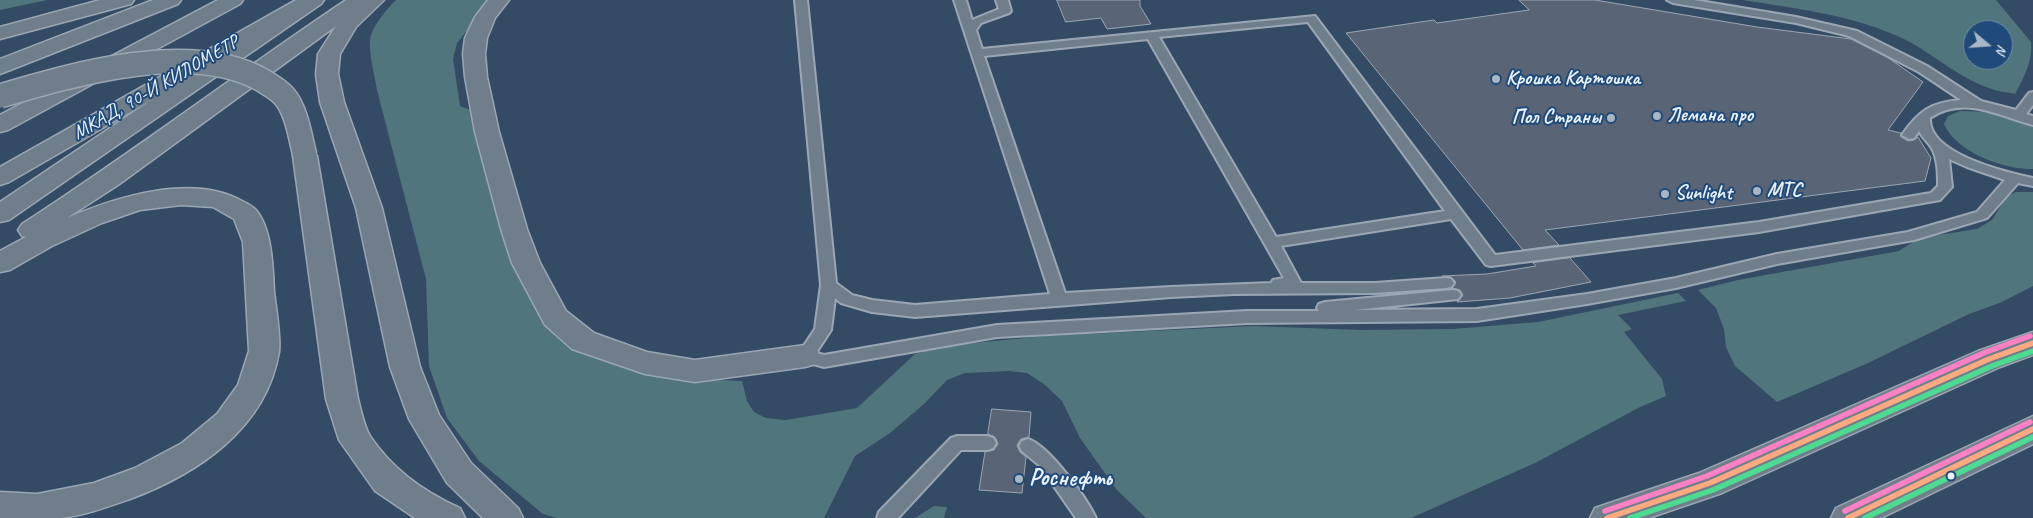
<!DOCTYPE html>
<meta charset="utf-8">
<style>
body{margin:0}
#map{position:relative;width:2033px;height:518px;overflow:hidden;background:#344b65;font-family:Caveat,sans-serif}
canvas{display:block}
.north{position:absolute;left:1963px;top:20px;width:50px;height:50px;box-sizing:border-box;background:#1f4a7a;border:1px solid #6f8dac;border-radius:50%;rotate:108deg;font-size:14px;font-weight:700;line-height:20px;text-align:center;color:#e8f1f8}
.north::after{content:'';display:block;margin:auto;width:18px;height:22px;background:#a9b7c5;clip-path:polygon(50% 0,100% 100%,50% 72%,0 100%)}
</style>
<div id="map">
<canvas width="2033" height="518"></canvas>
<div class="north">N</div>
</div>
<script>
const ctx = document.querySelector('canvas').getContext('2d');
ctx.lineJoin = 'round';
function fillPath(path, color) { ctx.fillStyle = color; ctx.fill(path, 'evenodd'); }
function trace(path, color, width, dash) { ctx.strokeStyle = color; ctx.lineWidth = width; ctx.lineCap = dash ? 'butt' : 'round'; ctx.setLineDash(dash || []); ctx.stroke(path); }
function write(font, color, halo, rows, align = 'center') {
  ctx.font = font + ' Caveat,sans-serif'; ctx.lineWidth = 4; ctx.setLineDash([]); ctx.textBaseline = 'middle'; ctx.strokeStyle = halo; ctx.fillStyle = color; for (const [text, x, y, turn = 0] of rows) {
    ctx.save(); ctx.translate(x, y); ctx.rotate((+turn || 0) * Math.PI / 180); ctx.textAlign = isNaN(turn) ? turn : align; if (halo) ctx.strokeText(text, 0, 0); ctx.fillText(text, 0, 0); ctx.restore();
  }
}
const green = new Path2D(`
 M0 0H47L0 10Z
 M396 0H491L457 43 453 59 460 106 478 113 498 223 526 292 553 330 584 353 627 368 696 379 742 381 747 401 754 412 766 418 786 420 857 408 915 354 942 346 1046 336 1253 326 1361 330 1453 329 1538 322 1678 293 1686 301 1618 315 1632 329 1624 332 1662 379 1666 396 1640 407 1535 463 1411 518H1146L1117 490 1080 438 1062 401 1044 384 1027 373 1009 371 965 373 947 380 924 404 890 433 855 456 824 518H557L543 514 479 461 447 418 429 366 426 279 377 90C375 76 367 49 371 35 375 23 387 9 396 0Z
 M1743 0H1996L2031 42C2033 61 2024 77 2015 94 2007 92 1999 92 1992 89 1960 79 1935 55 1906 40 1855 15 1798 9 1743 0ZM1973 30H2003V60H1973Z
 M1960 111C1986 111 2010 115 2033 127V169C2004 170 1956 152 1944 124L1948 116Z
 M2016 192H2033V286L2002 302 1969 314 1868 363 1777 402 1735 366 1726 347 1724 329 1716 308 1698 290 1738 280 1899 251 1919 238 1977 229 1992 220 2007 196Z
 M934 506 947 507 944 518H915Z`);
const building = new Path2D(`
 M1057 0H1140V6L1151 24 1107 29 1101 18 1066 22Z
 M1519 0H1595L1757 27 1851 39 1887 57 1923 82 1888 130 1901 133V137L1908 141 1914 140 1918 137 1931 158 1925 181 1545 230 1559 245 1523 250 1346 33 1434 20 1437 23 1529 10Z
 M1570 258 1591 282 1510 298 1457 302 1463 295 1460 290 1452 288 1456 282 1451 277 1442 276 1487 274 1536 266 1533 263Z
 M992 409 1031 412 1029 437 1021 439 1017 445 1020 452 1026 457 1022 493 979 490 985 452 994 450 998 444 995 437 988 434Z`);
const service = new Path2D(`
 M795 0H807L836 283 852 295 872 300 915 305 1050 294 954 0H966L972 20 999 9 996 0H1008L1011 11 1009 13 981 23 976 30 982 49 1315 16 1495 255 1759 222 1931 193 1938 186C1938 173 1938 158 1931 147 1927 141 1922 137 1919 131L1914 138 1909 139 1902 135C1919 111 1931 102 1961 100L1919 72 1849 36 1796 23 1673 3 1667 0H1694L1796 17 1857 31 1927 66 1981 101 2016 110 2029 93 2033 92V105L2026 114 2033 116V125C1998 116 1965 95 1930 118 1928 154 2005 172 2033 178V186L2018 183 1987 218 1914 240 1777 264 1676 288 1587 304 1477 321 1247 323 997 337 824 367 799 360 797 356 815 329 821 285ZM1308 22 1445 211 1276 237 1159 37ZM1148 39 1284 278 1273 280 1271 283 1171 287 1065 293 984 56ZM1949 159 1967 167 2005 180 1977 212 1908 232 1777 254 1676 278 1587 294 1477 309 1355 310 1458 299 1461 295 1458 291 1453 290 1325 302 1319 304 1317 308 1319 311H1247L997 325 824 355 816 353 831 330 835 298 841 303 872 312 915 317 1171 297 1234 294 1375 293 1446 288 1451 287 1454 283 1451 279 1446 278 1375 283H1301L1281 246 1451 219 1486 265 1491 266 1759 232 1940 200 1952 187Z
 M957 436H987L993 438 996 443 993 448 987 450H961L898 518H877L879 512 951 438Z
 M1028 439C1049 446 1086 497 1096 518H1076L1040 466 1022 451 1019 446 1022 441Z`);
const minor = new Path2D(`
 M488 0H509L495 18 487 38 485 54 487 77 499 132 527 229 540 263 566 311 594 333 647 352 695 360 805 345 816 348 820 356 816 364 805 367 695 382 645 374 572 349 545 325 512 263 501 229 475 132 465 77 463 54 465 38 475 17Z`);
const secondary = new Path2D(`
 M100 0H134L131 4 0 39V27Z
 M153 0H181L178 4 0 74V59Z
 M300 0H324L321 4 9 220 0 222V202Z
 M346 0H384L356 27 340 54 338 74 344 102 382 208 420 367 439 415 471 463 518 508 523 518H483L447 483 409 419 390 367 356 208 320 102 316 74 318 54 336 26 118 185 67 218C116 197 192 173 242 201 246 203 251 205 255 209 272 227 273 268 274 292 276 308 281 337 279 352 266 429 197 474 130 499 107 507 85 515 61 518 41 518 20 518 0 518V492L37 494 94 483 135 468 182 443 217 414 238 385 249 351 243 242 234 219 213 207 181 205 140 210 102 223 52 246 10 270 0 272V251L26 237 22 236 18 230 22 224C132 153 237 73 346 0Z
 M305 149 314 151 317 156 358 399C361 410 364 426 370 436 392 469 424 492 460 508L465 518H415L375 491 339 440 326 399 293 156 296 151Z
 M2033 332V355L2000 367 1722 493 1649 518H1590L1595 508 1699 473 1978 351Z
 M2033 416V444L1881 518H1831L1836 508Z`);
const trunk = new Path2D(`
 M218 0H243L240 4 8 130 0 132V115Z
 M296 0H321L318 4 9 182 0 185V167Z`);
const secondaryBridge = new Path2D(`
 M0 96C74 74 191 40 262 80 270 85 278 89 284 96 297 111 300 137 305 156`);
const bus1 = new Path2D(`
 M1607 518 1710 483 1989 359 2033 343
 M1848 518 2033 429`);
const bus2 = new Path2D(`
 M1630 518 1713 490 1992 366 2033 351
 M1865 518 2033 437`);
const bus3 = new Path2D(`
 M1605 511 1707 476 1986 352 2030 336
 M1845 511 2030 422`);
const markers = [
 [1496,79,5,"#a9b7c5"],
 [1657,116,5,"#a9b7c5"],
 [1611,118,5,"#a9b7c5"],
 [1757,191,5,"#a9b7c5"],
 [1665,194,5,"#a9b7c5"],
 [1951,476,4.5,"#e8f1f8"],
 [1019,479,5,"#a9b7c5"]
];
const poiNames = [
 ["Крошка Картошка",1506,79],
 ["Лемана про",1667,116],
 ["Пол Страны",1601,118,"right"],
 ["МТС",1767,191],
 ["Sunlight",1675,194]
];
const streetNames = [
 ["МКАД, 90-Й КИЛОМЕТР",156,88,-30]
];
const nearPoinames = [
 ["Роснефть",1029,479]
];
fillPath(green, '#51757d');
fillPath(building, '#596576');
trace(building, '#9aa6b3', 1);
trace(service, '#9aa6b3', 4);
trace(minor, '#9aa6b3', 3);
trace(secondary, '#9aa6b3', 3);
trace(trunk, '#9aa6b3', 3);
fillPath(service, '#707e8c');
fillPath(minor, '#707e8c');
fillPath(secondary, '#707e8c');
fillPath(trunk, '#707e8c');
trace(secondaryBridge, '#9aa6b3', 26, []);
trace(secondaryBridge, '#707e8c', 23);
trace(bus1, '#ffa980', 5.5);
trace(bus2, '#4ddb92', 5.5);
trace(bus3, '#ff80c5', 5.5);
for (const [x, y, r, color] of markers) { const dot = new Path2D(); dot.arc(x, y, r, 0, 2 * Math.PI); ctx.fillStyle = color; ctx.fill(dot); trace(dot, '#1f4a7a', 2); }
write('bold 20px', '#e8f1f8', '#1f4a7a', poiNames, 'left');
write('20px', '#e8f1f8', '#1f4a7a', streetNames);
write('bold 24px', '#e8f1f8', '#1f4a7a', nearPoinames, 'left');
</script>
